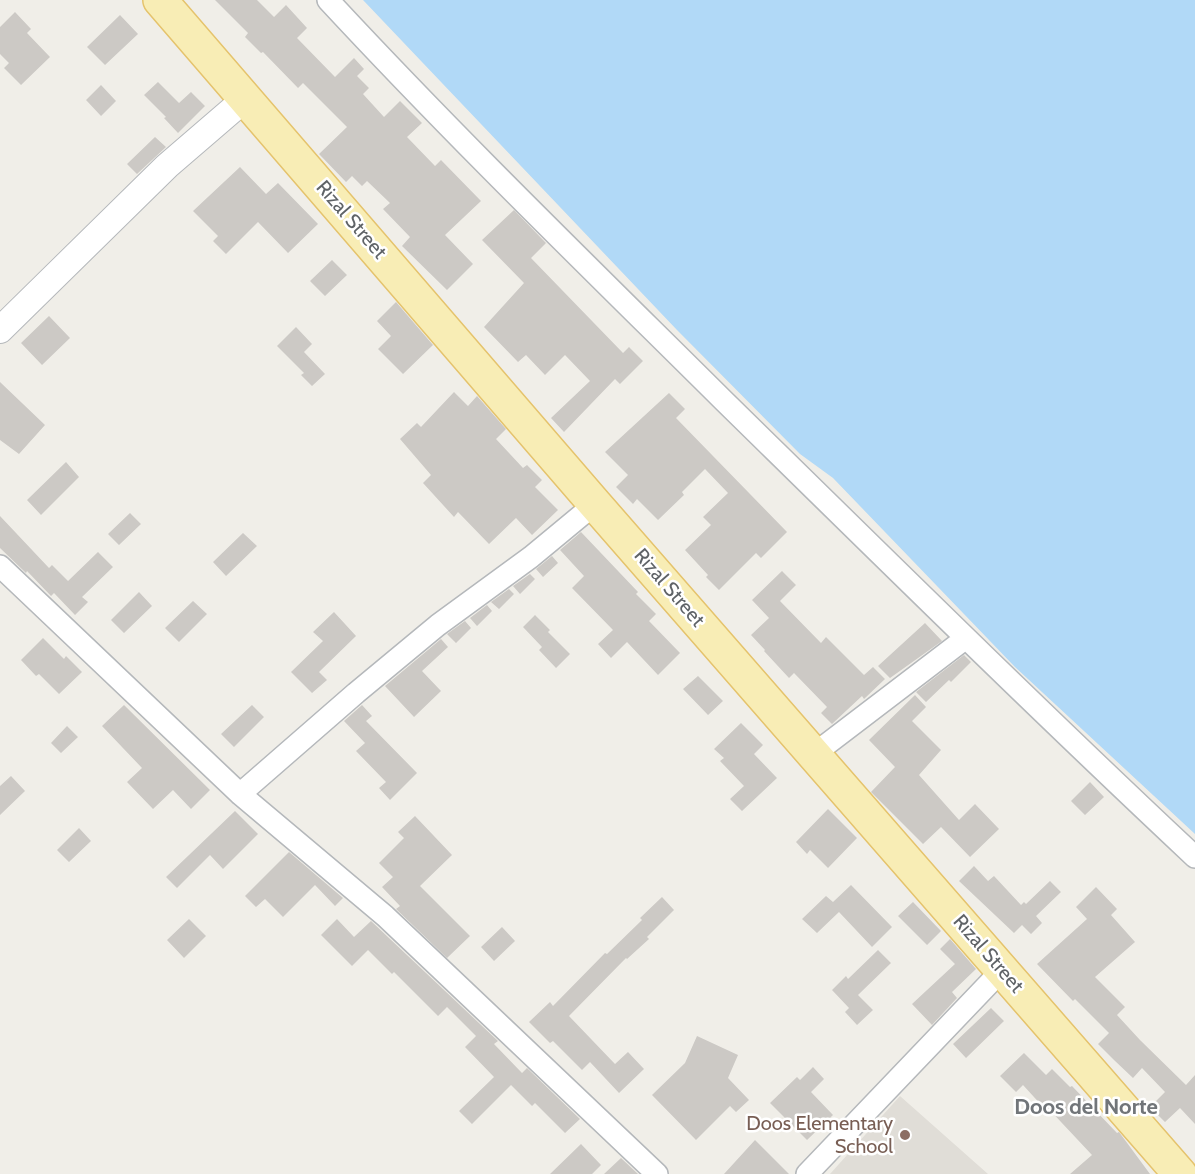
<!DOCTYPE html>
<style>
body{margin:0}
canvas{display:block;background:#f0eee8}
</style>
<canvas width="1195" height="1174"></canvas>
<script>
const ctx = document.querySelector('canvas').getContext('2d');
ctx.lineJoin = 'round';
function fillPath(path, color) { ctx.fillStyle = color; ctx.fill(path, 'evenodd'); }
function trace(path, color, width, dash) { ctx.strokeStyle = color; ctx.lineWidth = width; ctx.lineCap = dash ? 'butt' : 'round'; ctx.setLineDash(dash || []); ctx.stroke(path); }
function write(font, color, halo, rows, align = 'center') {
  ctx.font = font + ' Cabin,sans-serif'; ctx.lineWidth = 5; ctx.setLineDash([]); ctx.textBaseline = 'middle'; ctx.strokeStyle = halo; ctx.fillStyle = color; for (const [text, x, y, turn = 0] of rows) {
    ctx.save(); ctx.translate(x, y); ctx.rotate((+turn || 0) * Math.PI / 180); ctx.textAlign = isNaN(turn) ? turn : align; if (halo) ctx.strokeText(text, 0, 0); ctx.fillText(text, 0, 0); ctx.restore();
  }
}
const education = new Path2D(`
 M900 1096 988 1174H830Z`);
const water = new Path2D(`
 M363 0H1195V834L1015 667 833 478 800 454 677 330Z`);
const building = new Path2D(`
 M215 0H257L274 17 286 5 307 28 297 38 335 77 354 58 364 69 357 76 369 88 363 94 384 117 400 101 422 123 407 137 435 166 441 160 481 201 445 235 473 264 447 290 402 246 410 237 383 209 390 203 367 181 362 186 352 176 346 182 319 154 347 127 303 83 298 88 263 52 261 53 245 37 248 33Z
 M15 12 31 29 27 33 50 57 21 85 4 68 9 63 0 54V27Z
 M120 15 138 34 105 65 87 47Z
 M158 82 179 103 191 92 205 106 178 133 164 118 166 117 144 95Z
 M101 85 116 101 101 116 86 100Z
 M155 137 166 147 137 174 127 164Z
 M240 167 266 194 278 183 318 224 288 253 258 222 226 254 213 241 218 236 193 211Z
 M514 210 546 243 531 258 623 353 629 347 643 361 620 384 615 379 564 432 551 418 590 381 565 355 545 375 526 355 518 362 484 327 524 283 482 240Z
 M332 260 347 275 325 296 310 281Z
 M396 302 433 345 403 374 378 349 391 336 377 321Z
 M49 316 70 338 42 365 21 343Z
 M296 327 312 344 304 352 325 374 312 386 301 375 304 373 277 346Z
 M0 382 45 425 19 454 0 440Z
 M454 392 468 406 477 396 506 429 496 439 523 468 527 465 542 480 535 487 558 510 532 535 516 518 489 544 458 512 454 517 423 483 431 475 400 439 417 423 421 427Z
 M669 393 685 409 676 418 787 532 761 558 756 553 719 590 706 577 708 575 685 550 711 525 703 517 728 493 705 469 682 492 684 495 658 520 637 499 633 504 616 487 628 475 605 452Z
 M66 462 79 477 41 515 27 500Z
 M130 513 141 524 119 545 108 534Z
 M0 516 49 568 52 565 68 581 98 552 113 567 82 597 88 602 75 615 54 593 51 596 27 571 26 573 0 548Z
 M581 532 638 592 636 594 656 614 649 621 680 653 658 675 627 642 611 658 598 644 613 630 572 588 584 576 560 550Z
 M243 533 257 546 226 576 213 562Z
 M552 556 558 563 543 577 536 569Z
 M782 571 796 585 780 601 821 643 826 637 864 675 873 667 885 679 864 699 862 696 832 724 821 713 827 707 794 673 789 678 764 651 765 650 751 635 769 618 752 600Z
 M530 574 535 579 520 594 513 586Z
 M509 589 514 594 499 609 491 602Z
 M139 592 152 606 124 633 111 620Z
 M193 601 207 614 179 642 165 628Z
 M487 605 492 611 477 626 470 618Z
 M334 612 356 636 319 672 327 680 312 693 291 672 323 641 313 632Z
 M535 615 550 630 548 632 570 654 556 668 539 650 542 647 523 627Z
 M465 621 471 628 456 643 447 634Z
 M925 623 942 641 890 678 878 666Z
 M43 638 64 659 66 656 82 672 59 694 39 674 36 676 21 660Z
 M441 639 448 647 422 671 441 691 414 717 385 686Z
 M964 655 971 662 951 682 949 680 926 702 916 692Z
 M698 676 723 701 708 715 683 689Z
 M915 695 926 707 912 721 941 750 919 775 959 820 975 804 999 829 970 857 941 827 923 844 871 792 895 767 869 740Z
 M124 705 210 790 191 809 173 790 153 809 127 782 142 768 102 726Z
 M252 705 264 717 234 747 221 734Z
 M362 705 372 716 366 721 417 773 390 800 379 788 386 782 356 751 365 743 344 721Z
 M741 723 763 745 754 754 777 778 742 811 730 799 744 786 720 761 724 758 714 749Z
 M67 726 78 737 61 753 51 743Z
 M11 776 25 791 0 815V786Z
 M1090 782 1104 797 1085 815 1071 801Z
 M828 809 857 838 828 868 810 850 807 854 796 842Z
 M235 811 258 834 223 869 210 855 177 888 166 877Z
 M415 816 452 855 420 886 470 936 447 958 396 909 400 906 382 887 393 877 379 863 404 838 398 832Z
 M79 828 91 841 69 862 57 850Z
 M289 852 343 898 335 906 315 885 283 917 265 899 256 907 245 896Z
 M974 866 988 881 994 876 1021 905 1024 902 1026 904 1050 881 1061 892 1036 916 1042 923 1031 934 1022 925 1014 933 959 881Z
 M851 885 892 927 872 947 839 912 817 933 802 919 826 896 833 902Z
 M1096 887 1117 909 1111 915 1135 942 1095 977 1125 1007 1117 1015 1140 1040 1186 1085 1195 1075V1124L1180 1108 1165 1122 1150 1107 1165 1092 1142 1068 1133 1078 1114 1060 1098 1044 1109 1033 1075 999 1073 1001 1037 964 1087 919 1076 907Z
 M662 897 674 910 647 937 649 939 627 959 626 958 569 1016 615 1064 628 1052 644 1069 619 1093 590 1062 582 1070 553 1041 550 1043 529 1022 550 1002 553 1006 605 953 607 954 642 920 640 918Z
 M913 902 941 931 927 945 898 916Z
 M189 919 206 936 184 958 167 940Z
 M337 919 354 937 371 921 498 1041 494 1044 522 1073 527 1068 580 1119 565 1133 535 1103 532 1106 511 1085 472 1124 459 1111 494 1077 465 1047 476 1036 447 1007 438 1016 394 972 392 974 368 950 352 966 321 935Z
 M502 927 515 941 494 961 481 947Z
 M950 939 976 969 952 992 957 998 932 1025 912 1004 955 964 940 949Z
 M878 950 891 963 858 995 873 1010 857 1025 845 1012 849 1008 832 990 846 976 848 979Z
 M991 1008 1004 1021 966 1058 953 1044Z
 M697 1036 738 1055 728 1078 749 1100 736 1112 730 1106 696 1140 652 1095 685 1063Z
 M1024 1053 1046 1075 1052 1069 1070 1087 1072 1086 1117 1133 1119 1132 1150 1174H1070L1092 1155 1046 1106 1044 1108 1023 1085 1016 1092 1000 1076Z
 M813 1067 824 1079 811 1092 833 1115 807 1140 770 1103 797 1077 800 1080Z
 M755 1140 789 1174H724Z
 M581 1144 601 1165 592 1174H550Z
 M621 1158 638 1174H604Z`);
const minor = new Path2D(`
 M328 0C456 138 591 269 724 401 880 554 1036 708 1195 857
 M0 566 240 794 385 916 657 1174
 M814 754 966 638
 M240 794 356 693 438 625 531 557 595 504
 M807 1174 1002 970`);
const tertiary = new Path2D(`
 M0 330 167 166 246 98`);
const primary = new Path2D(`
 M160 0 595 504 1180 1174`);
const markers = [
 [905,1135,6,"#8d6e63"]
];
const streetNames = [
 ["Rizal Street",351,220,49],
 ["Rizal Street",669,588,49],
 ["Rizal Street",988,954,49]
];
const educationNames = [
 ["Doos Elementary",893,1124],
 ["School",893,1147]
];
const quarterNames = [
 ["Doos del Norte",1086,1108]
];
fillPath(education, '#e0ddd7');
fillPath(water, '#b1d9f7');
fillPath(building, '#ccc9c5');
trace(minor, '#b5b8bb', 24);
trace(tertiary, '#b5b8bb', 28);
trace(primary, '#e5c36c', 36);
trace(minor, '#fff', 21);
trace(tertiary, '#fff', 26);
trace(primary, '#f8edb5', 33);
for (const [x, y, r, color] of markers) { const dot = new Path2D(); dot.arc(x, y, r, 0, 2 * Math.PI); ctx.fillStyle = color; ctx.fill(dot); trace(dot, '#fff', 2); }
write('20px', '#5f6367', '#fff', streetNames);
write('20px', '#785e54', '#fff', educationNames, 'right');
write('bold 22px', '#717579', '#fff', quarterNames);
</script>
